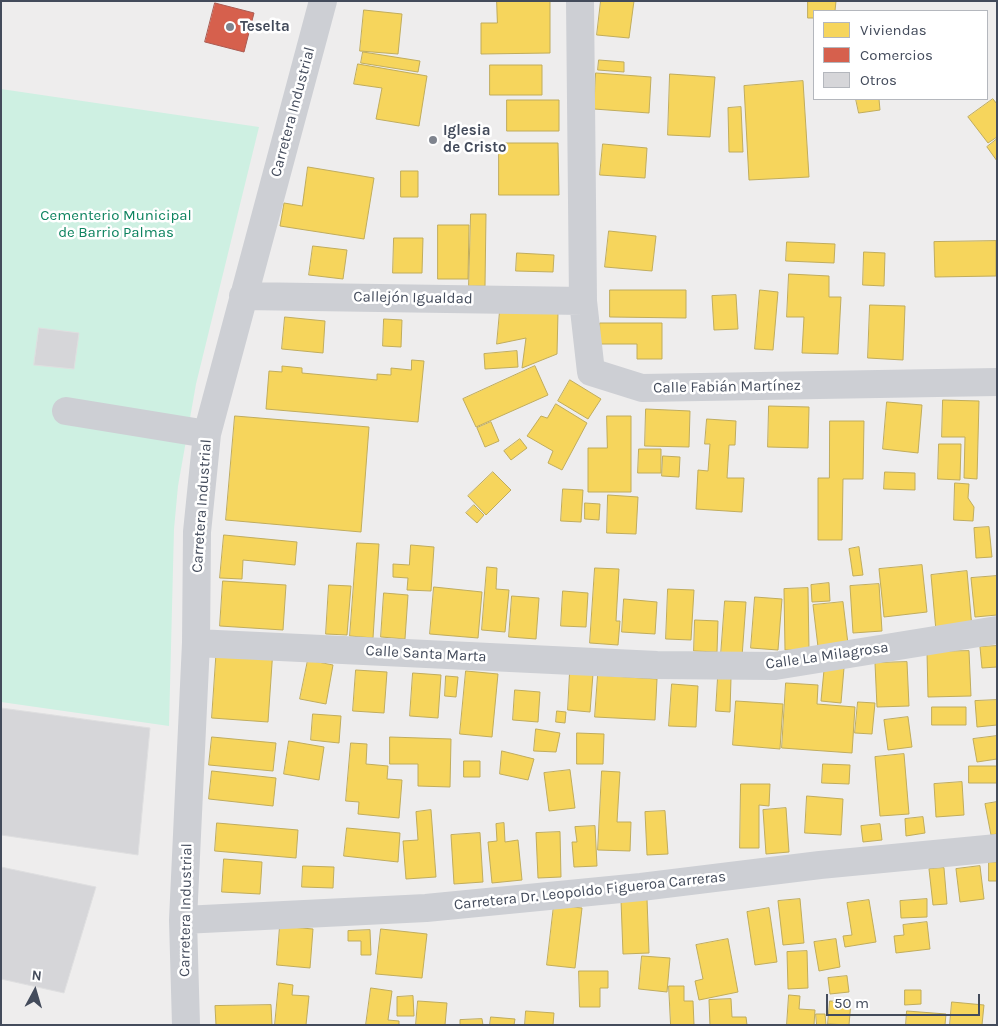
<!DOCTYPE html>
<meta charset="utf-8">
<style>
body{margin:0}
#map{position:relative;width:998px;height:1026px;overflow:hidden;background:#eeeded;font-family:Karla,sans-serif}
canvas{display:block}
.frame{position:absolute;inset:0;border:2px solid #434b5b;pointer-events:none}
.legend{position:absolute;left:813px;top:10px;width:175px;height:90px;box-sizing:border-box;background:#fff;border:1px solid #b4b7bd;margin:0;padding:6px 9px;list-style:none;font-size:15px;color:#434b5b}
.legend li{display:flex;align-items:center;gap:10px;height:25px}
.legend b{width:25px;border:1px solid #b4b7bd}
.north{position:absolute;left:10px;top:966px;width:50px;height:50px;-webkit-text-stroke:4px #fff;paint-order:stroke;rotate:6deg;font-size:14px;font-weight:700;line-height:20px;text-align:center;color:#434b5b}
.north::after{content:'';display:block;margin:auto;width:18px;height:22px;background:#434b5b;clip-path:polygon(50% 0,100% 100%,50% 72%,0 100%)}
.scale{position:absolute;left:826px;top:994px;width:154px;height:22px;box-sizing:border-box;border:2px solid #434b5b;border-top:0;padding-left:6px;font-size:15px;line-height:18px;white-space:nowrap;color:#434b5b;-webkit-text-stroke:4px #fff;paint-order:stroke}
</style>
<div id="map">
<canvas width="998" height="1026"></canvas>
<div class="frame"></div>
<ul class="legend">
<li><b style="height:14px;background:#f6d55c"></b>Viviendas</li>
<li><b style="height:14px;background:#d6604d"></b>Comercios</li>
<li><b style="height:14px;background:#d6d6d9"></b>Otros</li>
</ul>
<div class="north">N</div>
<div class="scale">50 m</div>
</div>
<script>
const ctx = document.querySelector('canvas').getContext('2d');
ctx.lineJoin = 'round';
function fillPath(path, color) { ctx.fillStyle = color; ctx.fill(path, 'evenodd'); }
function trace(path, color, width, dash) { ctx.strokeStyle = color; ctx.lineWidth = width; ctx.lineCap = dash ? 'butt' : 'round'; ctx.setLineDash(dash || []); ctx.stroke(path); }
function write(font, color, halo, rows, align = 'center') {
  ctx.font = font + ' Karla,sans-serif'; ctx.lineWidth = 5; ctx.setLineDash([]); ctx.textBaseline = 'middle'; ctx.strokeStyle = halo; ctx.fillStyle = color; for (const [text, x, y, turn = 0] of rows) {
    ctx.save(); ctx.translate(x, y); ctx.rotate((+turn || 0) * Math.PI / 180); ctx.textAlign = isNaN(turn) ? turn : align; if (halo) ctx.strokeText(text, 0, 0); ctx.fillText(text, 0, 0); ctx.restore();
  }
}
const green = new Path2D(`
 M1 89 259 127 196 384 178 486 174 529 169 726 1 702Z`);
const homes = new Path2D(`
 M497 1H550V53L481 54V23H497Z
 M601 1H634L629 38 597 35Z
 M808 1H836L835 11H814V18H808Z
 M364 10 402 14 398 54 360 51Z
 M363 52 420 61 418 72 361 63Z
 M599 60 624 62V72L598 70Z
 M358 64 427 76 419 126 376 119 382 88 354 84Z
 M490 65H542V95H490Z
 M596 73 651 77 649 113 594 109Z
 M670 74 715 77 710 137 668 135Z
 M803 81 809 177 749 180 744 86Z
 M856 99H879L880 110 859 113Z
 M993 99 997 104V137L988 143 968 117Z
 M507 100H559V131H507Z
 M741 107 743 152H729L728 108Z
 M997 139V161L987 147Z
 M499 143H558L559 195H499Z
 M603 144 647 148 645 178 600 175Z
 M308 167 374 178 364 239 280 226 284 203 302 206Z
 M401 171H418V197H401Z
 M471 214H486L485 286H469Z
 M438 225H469L468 279H438Z
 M609 231 656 236 652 271 605 267Z
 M394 238H423L422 273H393Z
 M996 241V276L935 277 934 242Z
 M787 242 835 244 834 263 786 261Z
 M313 246 347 250 343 279 309 275Z
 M864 252 885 253 884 286 863 285Z
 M517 253 554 255 553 272 516 271Z
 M789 274 829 276V297H841L838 354 802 353 804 317H787Z
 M610 290H686V318L610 317Z
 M760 290 778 292 773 350 755 349Z
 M736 295 738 329 714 330 712 296Z
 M870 305 905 306 903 360 868 358Z
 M500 311 558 312 557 354 522 368 526 338 497 344Z
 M285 317 325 321 323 353 282 349Z
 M384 319 402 320 401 347 383 346Z
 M600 323H662V359H637V344H600Z
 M517 351 518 367 485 369 484 354Z
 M412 360 424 361 418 422 266 409 269 371 282 372V366L302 368V373L377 380V374L391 375V368L411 370Z
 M535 366 548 395 476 427 463 399Z
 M570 380 601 399 588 419 558 401Z
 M943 400 979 401 977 479 964 478 965 437H942Z
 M887 402 922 405 918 453 883 449Z
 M556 404 587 423 562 470 548 463 553 451 527 436 541 416 547 418Z
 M769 406 809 407 808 448 768 447Z
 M646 409 690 411 689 447 645 446Z
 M235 416 369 427 361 532 226 520Z
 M607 416H631V492H588V448H607Z
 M707 419 736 421 735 445H729L727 478H744L742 512 696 509 698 470 708 471 710 444H705Z
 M830 421H864L863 479H843L842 540H818V478H829Z
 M491 422 499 441 485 447 477 428Z
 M520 439 527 448 511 460 504 451Z
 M939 444H961L960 480 938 479Z
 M639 449H661V473H638Z
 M663 456 680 457 679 477 662 476Z
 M493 472 511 490 486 515 468 496Z
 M885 472 915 473V490L884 489Z
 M955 483 969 484 968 498 974 507 973 521 954 520Z
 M563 489 583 490 581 522 561 521Z
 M608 495 638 497 636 534 607 533Z
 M585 503 600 504 599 520 585 519Z
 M474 505 484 515 477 523 466 513Z
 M989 527 992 557 976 558 974 528Z
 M224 535 297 542 295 565 243 560 242 579 220 578Z
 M357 543 379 544 373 638 350 636Z
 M411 545 434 547 431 591 407 590 408 578 393 577V564L409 565Z
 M859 547 863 575 853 576 849 549Z
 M922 565 927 612 884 617 879 569Z
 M487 567 497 568 496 589 509 590 505 632 482 630Z
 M595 568 619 569 616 621H620L618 645 590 643Z
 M967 571 972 628 936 631 931 575Z
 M997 576V615L975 617 971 578Z
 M223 581 286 585 283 630 220 626Z
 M829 583 830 601 812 602 811 585Z
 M879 584 882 631 853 633 850 586Z
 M329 585 351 586 347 635 326 634Z
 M434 587 482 592 478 638 430 634Z
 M808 588 809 650H785L784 589Z
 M668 589 694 590 691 640 666 639Z
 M563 591 588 593 586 627 561 626Z
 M384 593 408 595 405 639 381 637Z
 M512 596 539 598 536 639 509 637Z
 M755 597 782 599 778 650 751 648Z
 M624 599 657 602 655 634 622 632Z
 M725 601 746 602 742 657 721 655Z
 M843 602 848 644 818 647 813 605Z
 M695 620 718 621 717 652 694 651Z
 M217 645 273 649 268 722 212 718Z
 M997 646V667L982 668 980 647Z
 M969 651 971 696 928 697 927 652Z
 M308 660 333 665 326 704 300 699Z
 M907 662 909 706 877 707 875 663Z
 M844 668 841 703 821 701 824 670Z
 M356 670 387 672 384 713 353 711Z
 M466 671 498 674 492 737 460 734Z
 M570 672 593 674 590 712 568 710Z
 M413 673 441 675 438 718 410 716Z
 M598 675 657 679 655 720 595 717Z
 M446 676 458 677 456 697 445 696Z
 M718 677 731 678 730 712 716 711Z
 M786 683 818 685 817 704 855 707 852 753 782 748Z
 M672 684 698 686 696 727 669 726Z
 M515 690 540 692 538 722 513 720Z
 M997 700V725L977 727 975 701Z
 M736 701 783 704 780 749 733 745Z
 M858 702 875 703 872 734 855 733Z
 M932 707H966V725H932Z
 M557 711 566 712 565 723 556 722Z
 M313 714 341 716 339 743 311 740Z
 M908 717 912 747 888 750 884 720Z
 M536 729 560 733 556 752 534 751Z
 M577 733 604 734 603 764H577Z
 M997 736V759L977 762 973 739Z
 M212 737 276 743 273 771 209 765Z
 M390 737 451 739 450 787 418 786V764H390Z
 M289 741 324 747 319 780 284 774Z
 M351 743 367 744 366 764 388 766 387 779 402 780 399 818 358 814 359 802 346 801Z
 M502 751 534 759 528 780 500 774Z
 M904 754 909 814 880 816 875 757Z
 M464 761H480V777H464Z
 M823 764 850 765 849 784 822 783Z
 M969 766H997V783H969Z
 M570 770 575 808 549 811 544 773Z
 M212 771 276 778 273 806 209 799Z
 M602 771 620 772 617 822H631L630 851 598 850Z
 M962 782 964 815 936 817 934 784Z
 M741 784H770L769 806 759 805V848H740Z
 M807 796 843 799 841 835 805 833Z
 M997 802V834L991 835 985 804Z
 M786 808 789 852 766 854 763 810Z
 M431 810 436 877 406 879 403 841 418 840 416 812Z
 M665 811 668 854 647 855 645 812Z
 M923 817 925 833 906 836 905 819Z
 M217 823 298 830 296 858 215 851Z
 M504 823 505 842 518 840 522 880 492 883 488 842 497 841 496 824Z
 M880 824 882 840 863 842 861 826Z
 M595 826 597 866 574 867 572 842H577L575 827Z
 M347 828 400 833 398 862 344 856Z
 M560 832 561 877 538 878 536 833Z
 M480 833 483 882 454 884 451 835Z
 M224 859 262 862 260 894 222 892Z
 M989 862H997V881H989Z
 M303 866 334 867 333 888 302 887Z
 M980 866 984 899 960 902 956 869Z
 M944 868 947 904 933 905 929 869Z
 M647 899 649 953 623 954 621 900Z
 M800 899 804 943 783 945 778 901Z
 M927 899V917L901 918 900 901Z
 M869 900 876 942 845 947 843 936 852 935 847 903Z
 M554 905 582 908 575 968 547 965Z
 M769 908 777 962 755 965 747 912Z
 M927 922 930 949 896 953 894 936 904 935 903 925Z
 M280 926 313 929 310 968 277 965Z
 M381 929 427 934 422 978 376 974Z
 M370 930 371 955H361V941H348V931Z
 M728 939 738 992 699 1000 695 981 703 979 696 945Z
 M836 939 840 967 819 971 814 942Z
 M807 951 808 988 788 989 787 952Z
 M642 956 670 958 667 992 639 989Z
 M579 971H608V988H600V1007H580Z
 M847 976 849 992 830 994 828 978Z
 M279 983 293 985 292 995 309 996 306 1025H275Z
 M669 986H684V1001H693L694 1025H671Z
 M371 988 392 991 388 1020 399 1021V1025H366Z
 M905 990H921V1004L905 1005Z
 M789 995 800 996 799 1009 815 1010 814 1025H787Z
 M413 996 414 1016H397V997Z
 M731 999 732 1017H746L747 1025H710L709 1000Z
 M418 1001 447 1003 445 1025H416Z
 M830 1001 851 1002 849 1025 828 1024Z
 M952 1002 984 1005 982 1025H950Z
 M271 1005 272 1025H216L215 1006Z
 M526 1011 554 1013 553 1025H525Z
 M907 1011 946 1014 945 1025H906Z
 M816 1014H825L826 1025H817Z
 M491 1017 515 1019 514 1025H490Z
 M482 1019 483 1025H460V1020Z`);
const shops = new Path2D(`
 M215 3 254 13 244 52 205 42Z`);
const building = new Path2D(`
 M39 328 79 333 74 369 34 365Z
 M1 708 150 728 138 855 1 835Z
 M1 867 96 887 64 993 1 979Z`);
const minor = new Path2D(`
 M580 1 583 301 591 372 642 388 997 382
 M243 296 583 301
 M66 411 207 434
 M196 643 657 665 775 666 997 630
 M183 920 426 908 641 887 820 865 997 848
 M186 1025 183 920 196 643 197 532 207 434 323 1`);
const markers = [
 [230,27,5,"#7f848e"],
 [433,140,5,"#7f848e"]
];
const poiNames = [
 ["Teselta",240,27],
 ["Iglesia",443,131],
 ["de Cristo",443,148]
];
const streetNames = [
 ["Carretera Industrial",293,112,-75],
 ["Callejón Igualdad",413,298,1],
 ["Calle Fabián Martínez",727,387,-1],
 ["Carretera Industrial",202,506,-86],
 ["Calle Santa Marta",426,654,3],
 ["Calle La Milagrosa",827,656,-8],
 ["Carretera Dr. Leopoldo Figueroa Carreras",590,891,-6],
 ["Carretera Industrial",186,910,-89]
];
const parkNames = [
 ["Cementerio Municipal",116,216],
 ["de Barrio Palmas",116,233]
];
fillPath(green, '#cef0e2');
fillPath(homes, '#f6d55c');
trace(homes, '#c0ac5c', 1);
fillPath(shops, '#d6604d');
trace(shops, '#aa5a51', 1);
fillPath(building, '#d6d6d9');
trace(building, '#dfdfe0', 1);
trace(minor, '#cdcfd4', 28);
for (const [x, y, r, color] of markers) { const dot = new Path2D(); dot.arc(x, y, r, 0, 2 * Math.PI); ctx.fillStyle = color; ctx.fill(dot); trace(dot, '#fff', 2); }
write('bold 15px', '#434b5b', '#fff', poiNames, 'left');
write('15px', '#434b5b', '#fff', streetNames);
write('15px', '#0d835f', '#fff', parkNames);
</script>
